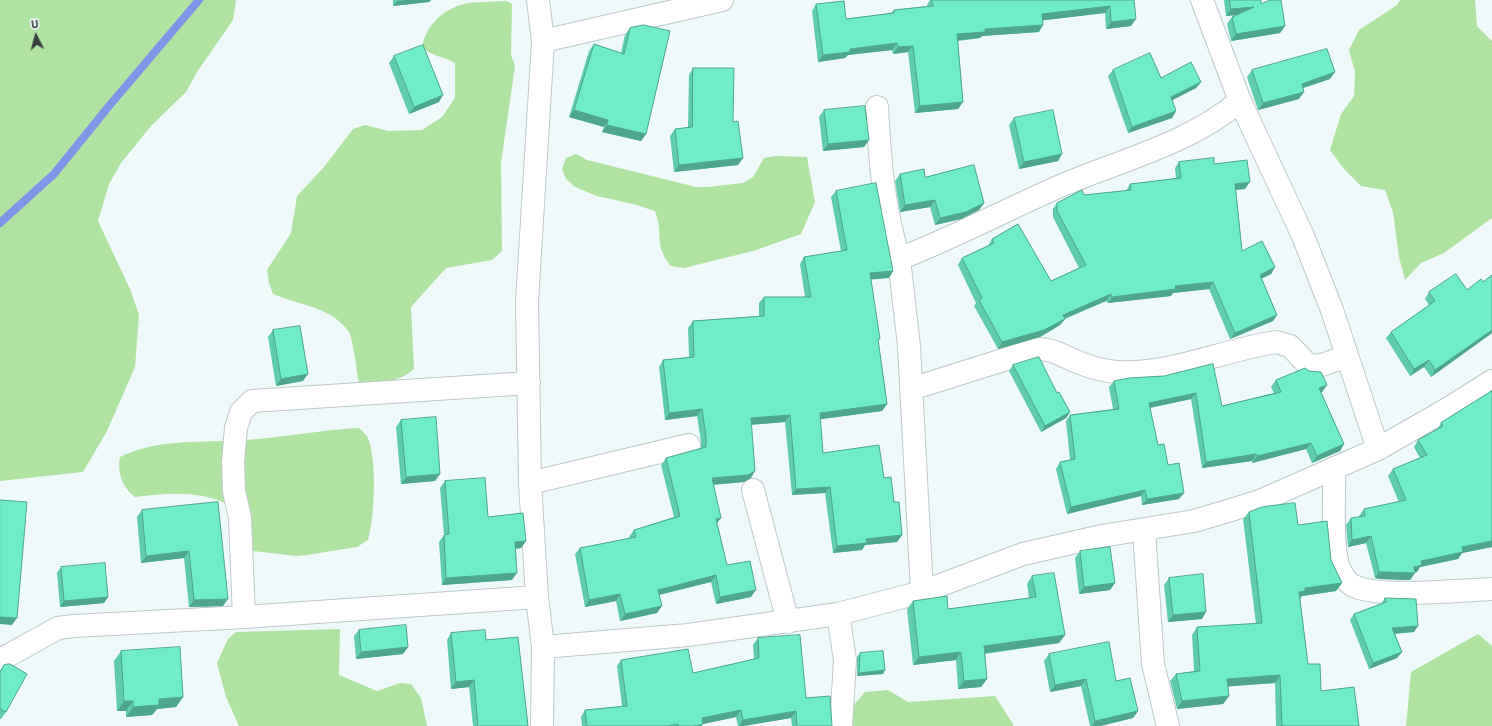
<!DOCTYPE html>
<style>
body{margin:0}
#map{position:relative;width:1492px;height:726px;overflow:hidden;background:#eff9fa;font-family:"IBM Plex Sans",sans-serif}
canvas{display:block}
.north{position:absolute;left:16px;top:16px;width:40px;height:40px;-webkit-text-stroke:3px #eff9fa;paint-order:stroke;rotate:354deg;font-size:11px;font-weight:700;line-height:16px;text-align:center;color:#3a3e3e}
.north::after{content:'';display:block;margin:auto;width:14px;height:18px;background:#3a3e3e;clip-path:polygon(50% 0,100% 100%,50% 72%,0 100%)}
</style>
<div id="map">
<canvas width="1492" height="726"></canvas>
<div class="north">U</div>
</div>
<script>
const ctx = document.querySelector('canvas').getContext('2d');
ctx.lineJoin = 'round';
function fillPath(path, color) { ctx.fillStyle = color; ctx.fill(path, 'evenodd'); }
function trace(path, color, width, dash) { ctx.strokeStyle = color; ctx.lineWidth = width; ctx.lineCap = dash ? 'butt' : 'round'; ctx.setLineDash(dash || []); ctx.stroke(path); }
const green = new Path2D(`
 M0 0H236L233 20 197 72 186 92 151 126 121 163 109 184 98 221 130 289 139 315 135 367 107 431 83 472 0 481Z
 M1400 0H1475L1477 26 1492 41V218L1444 253 1421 263 1405 280 1399 257 1393 212 1385 190 1361 186 1344 169 1330 150 1341 114 1354 96 1355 72 1349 50 1359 30 1397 5Z
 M507 1 512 4 511 55 515 66 501 163 502 251 492 260 446 268 411 307 414 369C398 383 379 384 359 383 357 373 353 339 349 332 332 307 299 305 273 294L269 283 267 270 291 233 297 196 324 167 353 129 365 125 388 131 422 130 442 117 455 98V63C443 56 433 57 422 47 426 27 440 12 460 5 472 1 494 2 507 1Z
 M576 154 587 160 696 187H708L743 183 753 177 764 158 775 156 807 157 815 202 801 234 753 251 684 268 671 266C653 245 664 234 655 211L633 204 597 196 575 187 566 179 562 169 566 158Z
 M359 428C362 431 366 434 368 438 377 462 375 515 368 540L357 547 307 555 296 556 244 550 231 506C200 490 169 493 135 497 122 487 117 473 120 457 157 438 205 443 246 440 284 437 321 430 359 428Z
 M340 629 339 675 377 691 400 683 411 684 421 698 427 726H239L226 697 217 663 228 639 236 632Z
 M1478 634 1492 646V726H1406L1411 672Z
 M888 690 908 702 995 696 1013 724V726H852L853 706 865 692Z`);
const stream = new Path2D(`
 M0 223 54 174 109 106 199 0`);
const minor = new Path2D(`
 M538 0 543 41 527 302 530 483 537 597 543 647 542 726
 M1202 0 1240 101 1303 236 1332 310 1378 449
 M543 41 722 0
 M877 107C880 161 883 206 899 259
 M911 389 1038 349C1052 349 1062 355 1075 361 1087 366 1103 371 1117 372 1171 375 1223 350 1276 342L1290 346 1309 366 1322 365 1347 356
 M1334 468C1335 494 1331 542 1338 565 1341 573 1345 581 1352 585 1374 599 1463 590 1492 589
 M530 483 689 445
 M753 490 788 622
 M1144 530 1153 664 1168 726
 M922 592 909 346 899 259C956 237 1009 208 1065 184 1125 159 1190 143 1240 101
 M838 614 845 660 841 726
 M244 617 240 518 234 491 233 462 236 428 241 412 252 401 529 383
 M543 647 688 635 838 614 922 592 1023 554 1102 536 1194 521 1231 510 1260 501 1378 449 1449 408 1492 381
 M0 660 58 628 74 626 244 617 537 597`);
const wall = new Path2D(`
 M393 0H431L429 2 393 6Z
 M930 0H1134L1131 26 1106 29 1105 13 1043 20 1039 32 982 36 980 38 958 41 963 102 958 109 915 113 908 52 893 54 892 50 848 55 845 58 818 62 812 11 816 4 846 19 891 13 894 10 927 6V5Z
 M1224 0H1261V4L1285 26 1280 33 1231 41 1227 24 1232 17 1235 15 1226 16Z
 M630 28 646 134 641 141 602 132 604 127 569 117 589 51 594 44 621 53 625 35Z
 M394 56 439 102 409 114 389 63Z
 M693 68 743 158 738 165 674 172 670 136 675 129 688 127 689 75Z
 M1113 70 1161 78 1201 82 1196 88 1172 100 1176 111 1172 118 1128 133 1108 76Z
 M1252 70 1330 79 1303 88 1299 99 1258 110 1247 77Z
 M824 110 869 140 864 147 823 151 819 117Z
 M1014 118 1062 154 1058 161 1019 169 1009 125Z
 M1179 162 1214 164 1245 189 1236 190 1242 251 1275 267 1271 274 1261 278 1277 315 1273 321 1230 339 1209 289 1173 293 1171 296 1108 303 1106 301 1065 319 1060 325 1040 337 998 349 974 306 976 303 958 265 962 258 988 246 992 239 1051 281 1079 268 1053 217V209L1057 203 1084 195 1126 191 1130 184 1176 178 1175 168Z
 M900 174 925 177 984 203 979 210 961 219 935 225 930 207 900 212 895 181Z
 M836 191 893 271 889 278 871 279 878 341 887 404 882 411 820 419 823 453 884 478 894 502 902 535 897 542 865 545 862 550 833 553 825 493 792 495 785 422 751 425V478L744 482 713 485 721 518 717 523 727 565 751 597 716 604 711 582 659 595 657 613 620 621 616 601 585 607 575 554 580 548 630 538 629 537 634 530 674 517 661 465 666 458 701 448V442L697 416 665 420 659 367 663 360 689 357 688 328 693 321 759 316V303L764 297H805L800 264 804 257 841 251 831 197Z
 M1492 275V333L1431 377 1424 367 1410 376 1386 338 1391 332 1429 305 1425 299 1429 292 1467 290 1483 282Z
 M273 330 303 381 276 386 268 337Z
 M1013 365 1057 393 1070 412 1066 418 1041 432 1009 371Z
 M1164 376 1222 406 1274 393 1271 387 1276 380 1327 385 1322 392H1321L1344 444 1340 451 1312 463 1306 449 1252 463V461L1202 468 1191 399 1150 408 1158 445 1168 465 1179 499 1142 505 1141 496 1067 514 1056 469 1060 462 1070 460 1066 421 1070 415 1113 409 1109 387 1114 381Z
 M1492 391V547L1462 553 1458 559 1420 567 1417 572H1415L1410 580 1380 579 1375 578 1366 543 1348 547 1346 525 1351 518 1359 517V516L1364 509 1399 502 1388 476 1393 469 1420 458 1414 447 1418 440 1437 430 1441 423Z
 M401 420 435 481 401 484 396 427Z
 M445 481 488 517 526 541 521 548 515 549 512 580 442 585 439 542 444 535 440 488Z
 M218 502 223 606 189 607 184 558 141 563 137 517 142 510Z
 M1249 512 1298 525 1331 560 1342 583 1336 591 1302 596 1300 599 1308 664 1321 691 1359 726H1276L1275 683 1228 686 1229 696 1223 704 1177 709 1170 681 1176 674 1194 671 1192 635 1197 627 1256 624 1243 519Z
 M1080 551 1115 583 1110 590 1079 594 1075 558Z
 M61 567 108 597 104 603 60 607 57 573Z
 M1032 576 1065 635 1059 643 985 654 987 679 981 687 958 689 956 660 913 665 907 609 913 601 948 609 1029 598 1027 584Z
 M1169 578 1202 619 1168 622 1164 585Z
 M1385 598 1414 632 1395 634 1402 652 1397 658 1369 669 1350 620 1354 614 1381 604Z
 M359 630 408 647 403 654 356 659 354 636Z
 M451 633 486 640 528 726H473L469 687 451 689 447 640Z
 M758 638 806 698 832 726H792L791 718 743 726H738L736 717 703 724 702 726H582L581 717 585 710 622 706 617 666 621 660 693 673 754 659 753 645Z
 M121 651 183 697 176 707 157 709 152 715 126 717V711H117L114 661Z
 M860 653 883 674 857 676V657Z
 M1049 654 1116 681 1138 711 1133 718 1100 726H1090L1081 686 1050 692 1044 661Z
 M4 665 6 712 1 719H0V671Z`);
const shadedWall = new Path2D(`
 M404 0H431L429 2 393 6 397 1Z
 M1110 6 1105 13 1038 21 1042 14Z
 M1254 7 1249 14 1226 16 1231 9Z
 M1136 19 1131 26 1106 29 1111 22Z
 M1043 25 1039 32 982 36 980 38 952 41 957 34 985 29Z
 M1285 26 1280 33 1231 41 1236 34Z
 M897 43 892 50 848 55 845 58 818 62 823 55 850 49Z
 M913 46 908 52 893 54 898 47Z
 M1335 72 1330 79 1297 90 1302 84Z
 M1201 82 1196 88 1167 103 1171 97Z
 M1304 92 1299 99 1258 110 1263 103Z
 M443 95 439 102 409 114 414 107Z
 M963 102 958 109 915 113 920 106Z
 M574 110 608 120 604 127 569 117Z
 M1176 111 1172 118 1128 133 1132 127Z
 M607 125 646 134 641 141 602 132Z
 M869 140 864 147 823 151 828 144Z
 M1062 154 1058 161 1019 169 1024 162Z
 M743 158 738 165 674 172 679 165Z
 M1250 182 1245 189 1231 190 1235 184Z
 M935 200 930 207 900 212 905 205Z
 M984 203 979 210 961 219 935 225 940 218Z
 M1275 267 1271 274 1255 282 1260 275Z
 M893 271 889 278 865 280 870 273Z
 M1213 282 1209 289 1173 293 1171 296 1108 303 1112 297 1175 286Z
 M1111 294 1106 301 1058 321 1063 315Z
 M1277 315 1273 321 1230 339 1235 333Z
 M1065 319 1060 325 1040 337 998 349 1002 342Z
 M1492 330V333L1431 377 1435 370Z
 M1429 360 1424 367 1410 376 1414 369Z
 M308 374 303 381 276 386 281 379Z
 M1327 385 1322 392 1315 395 1319 388Z
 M1196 393 1191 399 1144 409 1149 403Z
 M887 404 882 411 815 420 820 413Z
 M702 409 697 416 665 420 669 413Z
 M1070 412 1066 418 1041 432 1045 426Z
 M790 415 785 422 746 425 751 418Z
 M1311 443 1306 449 1252 463 1257 456Z
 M1344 444 1340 451 1312 463 1317 456Z
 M1256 454 1252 461 1202 468 1206 462Z
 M755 471 751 478 744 482 707 485 712 478Z
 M440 474 435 481 401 484 406 477Z
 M830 487 825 493 792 495 796 489Z
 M1145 490 1141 496 1067 514 1071 507Z
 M1184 493 1179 499 1142 505 1147 499Z
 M721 518 716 524V519Z
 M902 535 897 542 865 545 862 550 833 553 837 546 866 539Z
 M1371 536 1366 543 1348 547 1352 540Z
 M526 541 521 548 510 549 515 542Z
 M1492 541V547L1462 553 1458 559 1420 567 1417 572 1411 573H1415L1410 580 1380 579 1375 578 1379 572 1414 567 1421 561 1462 547Z
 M189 551 184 558 141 563 146 556Z
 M517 573 512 580 442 585 446 578Z
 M716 575 711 582 654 596 658 590Z
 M1115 583 1110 590 1079 594 1084 587Z
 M1342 583 1336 591 1302 596 1300 599 1293 600 1299 592 1305 588Z
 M756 590 751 597 716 604 720 597Z
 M620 594 616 601 585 607 589 600Z
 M108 597 104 603 60 607 64 601Z
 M228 599 223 606 189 607 194 600Z
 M662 606 657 613 620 621 625 614Z
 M1206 612 1202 619 1168 622 1173 615Z
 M0 617 17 618 12 625 0 624Z
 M1418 626 1414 632 1388 634 1392 628Z
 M1065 635 1059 643 978 654 984 646Z
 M408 647 403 654 356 659 361 652Z
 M961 652 956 660 913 665 919 657Z
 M1402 652 1397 658 1369 669 1373 663Z
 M885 670 883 674 857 676 859 673Z
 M1280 675 1275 683 1222 687 1227 679Z
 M987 679 981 687 958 689 964 681Z
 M1086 679 1081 686 1050 692 1055 685Z
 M474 680 469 687 451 689 456 682Z
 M1229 696 1223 704 1177 709 1182 701Z
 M183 697 176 707 157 709 152 715 126 717 133 707 159 699Z
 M124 701H133L126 711H117Z
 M741 710 736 717 698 725 702 718Z
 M796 711 791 718 743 726H739L743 720Z
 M1138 711 1133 718 1100 726H1092L1095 721Z`);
const building = new Path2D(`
 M932 0H1134L1136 19 1111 22 1110 6 1042 14 1043 25 985 29V32L957 34 963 102 920 106 913 46 898 47 897 43 850 49V52L823 55 816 4 844 1 846 19 894 13V10L933 6Z
 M1230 0H1261V4L1270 0H1281L1285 26 1236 34 1232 17 1254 7 1231 9Z
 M644 25 670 31 646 134 607 125 608 120 574 110 594 44 624 54 630 28Z
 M423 45 443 95 414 107 394 56Z
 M1327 49 1335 72 1302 84 1304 92 1263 103 1252 70Z
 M1150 53 1161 78 1191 62 1201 82 1171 97 1176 111 1132 127 1113 70Z
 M693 68H734L733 122 738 121 743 158 679 165 675 129 692 127Z
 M865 106 869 140 828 144 824 110Z
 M1053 110 1062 154 1024 162 1014 118Z
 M1214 158V164L1247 160 1250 182 1235 184 1242 251 1262 241 1275 267 1260 275 1277 315 1235 333 1213 282 1175 286 1176 289 1112 297 1111 294 1063 315 1065 319 1044 330 1002 342 979 300 982 298 962 258 994 243 992 239 1018 224 1051 281 1086 265 1057 211V203L1082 190 1084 195 1131 190 1130 184 1181 178 1179 162Z
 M974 165 984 203 966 212 940 218 935 200 905 205 900 174 924 169 925 177Z
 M876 183 893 271 870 273 880 339H878L887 404 820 413 823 453 879 445 884 478 891 477 894 502H899L902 535 866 539 867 543 837 546 830 487 796 489 790 415 751 418 755 471 748 475 712 478 721 518 716 519 727 565 750 561 756 590 720 597 716 575 658 590 662 606 625 614 620 594 589 600 580 548 636 537 634 530 680 516 666 458 706 447V436L702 409 669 413 663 360 694 357 693 321 764 316V297H811L804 257 847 250 836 191Z
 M1456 274 1467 290 1481 279 1483 282 1492 275V330L1435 370 1429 360 1414 369 1391 332 1435 301 1429 292Z
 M300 326 308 374 281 379 273 330Z
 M1039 357 1057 393 1059 392 1070 412 1045 426 1013 365Z
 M1213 364 1222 406 1281 392 1276 380 1305 368 1309 371 1321 372 1327 385 1319 388 1344 444 1317 456 1311 443 1257 456 1256 454 1206 462 1196 393 1149 403 1158 445 1164 444 1168 465 1179 463 1184 493 1147 499 1145 490 1071 507 1060 462 1075 459 1070 415 1119 409 1114 381 1129 378 1164 376Z
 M1492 391V541L1462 547 1463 552 1421 561 1422 565 1414 567 1415 573 1385 572H1379L1371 536 1352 540 1351 518 1365 516 1364 509 1406 500 1393 469 1427 455 1418 440 1443 426 1441 423Z
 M436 417 440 474 406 477 401 420Z
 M485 478 488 517 523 513 526 541 515 542 517 573 446 578 444 535 449 534 445 481Z
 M0 500 27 502 17 618 0 617Z
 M218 502 228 599 194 600 189 551 146 556 142 510Z
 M1295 503 1298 525 1327 521 1331 560 1342 583 1305 588V591L1299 592 1308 664H1320L1321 691 1354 687 1359 726H1282L1280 675 1227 679 1229 696 1182 701 1176 674 1200 671 1197 627 1262 623 1249 512 1262 507Z
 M1110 547 1115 583 1084 587 1080 551Z
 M105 563 108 597 64 601 61 567Z
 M1054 573 1065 635 984 646 987 679 964 681 961 652 919 657 913 601 947 596 948 609 1036 597 1032 576Z
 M1203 574 1206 612 1173 615 1169 578Z
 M1385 598 1416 599 1418 626 1392 628 1402 652 1373 663 1354 614 1386 602Z
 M406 625 408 647 361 652 359 630Z
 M485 630 486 640 518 637 528 726H478L474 680 456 682 451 633Z
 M800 635 806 698 830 696 832 726H797L796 711 743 720 741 710 702 718 703 724 694 726H678V724L666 726H587L585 710 627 706 621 660 688 649 693 673 759 658 758 638Z
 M1109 642 1116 681 1130 678 1138 711 1095 721 1086 679 1055 685 1049 654Z
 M180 647 183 697 159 699V705L133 707V701H124L121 651Z
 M883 651 885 670 859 673 860 653Z
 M10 664 27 674 6 712 0 709V672L4 665Z`);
fillPath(green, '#b0e2a2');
trace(stream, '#7f95e7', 8);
trace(minor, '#bfc9ca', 24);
trace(minor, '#fff', 22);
fillPath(wall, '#5fccad');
fillPath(shadedWall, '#4ea68d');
fillPath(building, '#6fedc9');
trace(building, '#4ea68d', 1);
</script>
